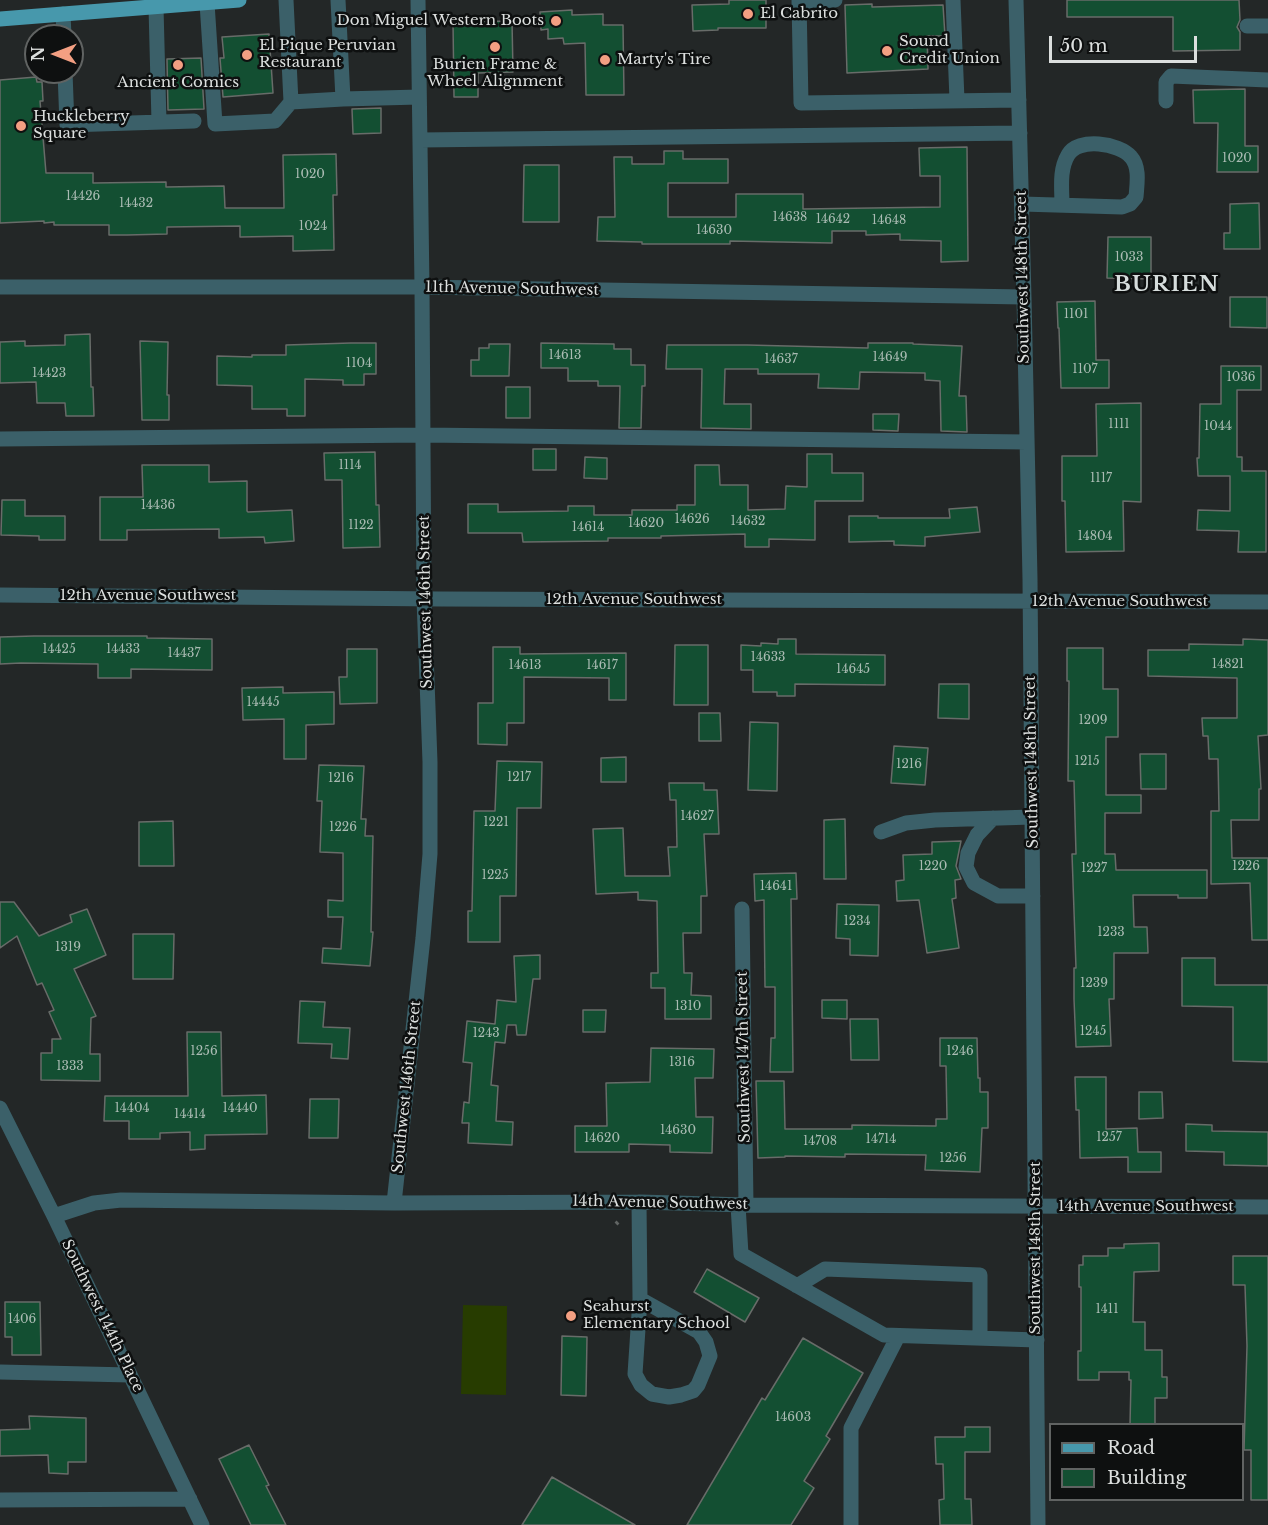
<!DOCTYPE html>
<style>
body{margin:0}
#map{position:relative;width:1268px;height:1525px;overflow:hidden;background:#232727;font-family:"Libre Baskerville",serif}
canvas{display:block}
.legend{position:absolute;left:1049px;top:1423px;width:195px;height:78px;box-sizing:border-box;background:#0e1010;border:2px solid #606362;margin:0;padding:8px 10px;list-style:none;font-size:18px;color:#dcdfde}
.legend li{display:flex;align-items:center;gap:12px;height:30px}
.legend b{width:30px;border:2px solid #606362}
.north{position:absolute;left:24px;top:24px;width:60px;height:60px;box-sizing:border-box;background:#0e1010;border:2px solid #606362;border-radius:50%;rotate:270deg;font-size:16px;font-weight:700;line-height:24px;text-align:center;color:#dcdfde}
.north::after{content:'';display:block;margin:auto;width:21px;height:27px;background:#f39f82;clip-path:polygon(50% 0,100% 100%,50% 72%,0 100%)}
.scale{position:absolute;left:1049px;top:36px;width:148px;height:27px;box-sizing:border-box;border:3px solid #dcdfde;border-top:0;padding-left:8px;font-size:18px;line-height:21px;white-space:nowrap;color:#dcdfde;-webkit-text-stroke:4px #0e1010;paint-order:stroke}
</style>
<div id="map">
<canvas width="1268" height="1525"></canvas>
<ul class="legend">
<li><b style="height:8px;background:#4798ac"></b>Road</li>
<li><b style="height:16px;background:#134f32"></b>Building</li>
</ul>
<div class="north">N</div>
<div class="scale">50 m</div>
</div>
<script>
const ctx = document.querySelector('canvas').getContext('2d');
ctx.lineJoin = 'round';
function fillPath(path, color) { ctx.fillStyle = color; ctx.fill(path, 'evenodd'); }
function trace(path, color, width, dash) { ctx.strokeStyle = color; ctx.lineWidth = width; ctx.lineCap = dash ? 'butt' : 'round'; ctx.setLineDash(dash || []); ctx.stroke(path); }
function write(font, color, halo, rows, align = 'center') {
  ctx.font = font + ' "Libre Baskerville",serif'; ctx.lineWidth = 5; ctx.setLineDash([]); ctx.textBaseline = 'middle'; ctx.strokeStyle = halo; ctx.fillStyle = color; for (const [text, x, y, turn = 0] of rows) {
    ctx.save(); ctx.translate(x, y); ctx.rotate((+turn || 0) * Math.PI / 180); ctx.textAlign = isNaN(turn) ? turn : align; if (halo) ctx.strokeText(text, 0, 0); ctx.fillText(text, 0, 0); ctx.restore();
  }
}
const green = new Path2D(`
 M463 1305 507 1306 506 1395 461 1394Z`);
const building = new Path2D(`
 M729 0H766V28H718V30L693 31 692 5 729 4Z
 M1067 0H1239L1240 20 1237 27 1240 32V50L1173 51V17H1067Z
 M872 4V7L943 5 945 36H927L928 69 847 73 845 5Z
 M572 10V15L603 14V25H623L624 95H586L585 43 564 44 563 38 548 39V29L541 30 540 12Z
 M512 21 513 72 478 73V97H454L453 22Z
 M269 34 273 93 223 97 220 58H224L222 37Z
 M201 58 204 109 168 110 167 59Z
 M36 77 37 82H42L43 101H40L46 173H93V183L166 182V187L224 186 225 208H284L283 155 336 154 337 195H333L334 250 293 251V236L240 237V226L167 227V234L127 235H109V225H54V222L44 223V221L0 223V80Z
 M1245 89V146H1258V172H1217L1218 123H1194L1193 90Z
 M381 108V133L353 134 352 109Z
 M967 147 968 261 941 262V241L900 240V234L866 235V231H832V243L730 241V244H642V242L597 241 598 217H615L614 157H632V164H664V151H683V159H728V183H668V217H736V194H803V209L940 207V176H920L919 148Z
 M524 165H559V222H523Z
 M1259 203 1260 249H1224V233H1230V204Z
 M1108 237H1151V279L1107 278Z
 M1230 297H1267V328L1230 327Z
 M1095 301 1096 360H1109V388H1061L1059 328H1058L1057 302Z
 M90 334 91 387H93L94 416H66L65 403H37L36 382 0 383V342L25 341V346L65 345V335Z
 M140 341 168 342 167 395H169V420H142Z
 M351 343H376V374H364V385H343V380L305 379V416H287V409H252V386L217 385V356L252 357V355H286V345Z
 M541 343 614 344V349H631V365H645V386H642L641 428H619L620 386H598V381H568V368H541Z
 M868 343H913V344L962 346 959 396H966L967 432 941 431 940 381 925 380V373L860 372 859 389 818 388 819 374H758V369H725L724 404H751V429L701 428 702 369H666L667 345H747L868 348Z
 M489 344H510L509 376H471V360H479V348H489Z
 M1221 366H1261V390H1237V457H1242V471H1266V552H1238L1239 531 1197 530 1198 510 1230 511V476H1198L1197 458H1199L1200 404H1221Z
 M506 387H530V418H506Z
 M1141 403V502L1123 501 1124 551 1066 552 1065 501H1062V456H1097L1096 404Z
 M873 414H899L898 431 873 430Z
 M533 449H556V470H533Z
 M375 452 376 505H379L380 547 343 548 342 480H325L324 453Z
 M807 454H832V473H863V501H815V540L769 539V547H745V534L661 536V538H608V541L523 542 522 533H468V504H498V512L568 511V506H594V515H632V510H677V505H695V465H719L720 485H748V510L785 509 786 486 807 487Z
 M585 457 607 458V479L584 478Z
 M142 465H209V482L247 481V511L248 512 292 510 294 541 265 543 264 537 219 538V529L127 530V540H100V497H143Z
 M2 500H25V516H65V540H39V536L1 535Z
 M977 507 980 532 925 537V546L894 545V541L849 542V516H878V518H950L949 509Z
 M34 636H147V638L212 639V670L131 669V678H98V664L21 663 0 664V637Z
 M778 639H796V654L885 655V685L795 684V696H777V692H753V670H741V645L761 646V643L778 644Z
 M1243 639 1268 640V735L1258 736 1261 789H1259V820H1231L1232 858H1268V940H1252L1250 883 1211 884V811H1219L1218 759H1209L1208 736H1203L1202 718H1237V678L1148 676V650H1189V644L1243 645Z
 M675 645H708V705H674Z
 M493 647H520V654L626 653V700H609V678L524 677V723H507V745L478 744V703H493Z
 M1067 648H1103V689H1118V737H1106V795H1141V813H1105V854H1115L1116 870H1207V898H1178V895H1133L1134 927H1147L1148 953H1114V999H1109L1111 1046 1076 1047 1074 999V968H1076L1072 854H1076L1074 781H1068L1069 681H1067Z
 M347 649H377V703L340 704 339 677H347Z
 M939 684H969V719L938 718Z
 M283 687V693L334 692V724L306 725V759H284V719L243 720 242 688Z
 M699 713H720L721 741H699Z
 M750 722 778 723 777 791 748 790Z
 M894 746 928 748 925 785 891 783Z
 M1140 754H1166V789H1141Z
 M626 757V782H601V758Z
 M497 761 542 762 541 808H517L516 896H500V942H468V911H472L474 811H495Z
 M319 765 364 766 361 819H366L365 836H373L371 932H373L370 966 322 963 323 948 341 949 343 917H328V900L343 901V853L320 852 322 801H317Z
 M669 783H704V790H717L719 834H704L707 896H701V933H683L684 973H692L691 995 711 996V1019H665V988H651V973H658L657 901 638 900V892L596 894 593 829 623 828 625 876H670L668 847H677L676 800H670Z
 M845 819 846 879H824V820Z
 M173 821 174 866H139V822Z
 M961 841 956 866 961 879 955 880 956 898 952 899 959 948 927 953 919 900 897 901 896 881 904 880 903 855 932 854V842Z
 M796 873 797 899H791L793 1072H770L771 1038H775V987H765L764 900 755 901 754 874Z
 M0 902H14L39 936 72 922 70 915 87 909 106 955 74 969 96 1016 91 1018 90 1054H100V1081L41 1080V1053H52V1039H61L49 1012 54 1010 42 983 37 985 17 936 0 948Z
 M837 904 879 905 878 956 850 955V939L836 938Z
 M133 934H174L173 979H133Z
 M540 955V979H533L526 1035H517L516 1025H507L505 1043 495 1042 491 1085 498 1086 496 1121 513 1122 512 1145 468 1143 469 1123H462L464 1102 469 1103 472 1063 463 1062 467 1021 495 1024 497 1000 516 1002 514 956Z
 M1182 958H1215V985H1268V1062L1233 1061V1007L1182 1006Z
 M822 1000H847V1019L822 1018Z
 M300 1001 325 1002 323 1027 350 1028 348 1059 331 1058 332 1044 298 1043Z
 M583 1010H606L605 1032H583Z
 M850 1019H878L879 1060H851Z
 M187 1032H221L222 1096 266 1095 267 1134 205 1135V1149L190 1150V1132L160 1133V1139H129V1121H104L105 1096H188Z
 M940 1038H977L978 1078H980V1092H988V1128H982L980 1172 925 1170 926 1155 845 1154V1157L785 1156V1157L758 1158 756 1081H784L785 1129H852V1125L936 1126V1119H947L946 1066H940Z
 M651 1048 714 1049 713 1078H695L696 1117H713L712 1153 670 1152V1145L629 1144V1152H575V1126H607L606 1083 650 1082Z
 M1075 1077H1106V1129L1137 1128 1138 1152H1161V1172H1128V1157L1080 1158 1079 1110H1076Z
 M1139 1092H1162L1163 1118 1139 1119Z
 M310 1099H339L338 1138H309Z
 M1186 1124 1212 1125V1131L1268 1132V1166L1224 1165V1152L1186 1151Z
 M1159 1243V1271L1134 1272 1133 1322H1145V1350H1162V1377H1167V1398H1155V1425H1130L1131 1380H1129V1372H1099V1380H1078V1351H1081V1287H1079V1265H1083V1256H1108V1248H1124V1244Z
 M1233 1256H1268V1500H1251V1450H1244L1247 1346 1245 1285H1233Z
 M707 1269 759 1298 745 1322 694 1292Z
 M5 1302H40L41 1355H12V1337H5Z
 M562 1336 587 1337 586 1396 561 1395Z
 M803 1338 863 1373 826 1436 830 1439 804 1481 814 1488 791 1525H687L762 1398 765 1400Z
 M29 1416 86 1418V1462H68V1474L49 1473 48 1455 0 1456V1430L30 1429Z
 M965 1427H990V1452H965V1499H971L972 1525H940L939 1500 944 1499 943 1464H936L935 1437H965Z
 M249 1445 269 1485 266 1486 286 1525H251L219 1459Z
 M552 1477 635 1525H522Z`);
const path = new Path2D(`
 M616 1224 618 1222`);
const minor = new Path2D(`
 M286 0 291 102 343 99 338 0
 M799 0 801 103 1019 100
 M953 0 957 100
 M1016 0 1024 297 1030 579 1038 1525
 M799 2 835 0
 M207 3 215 124 275 121 291 102
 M156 7 159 122
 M63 14 64 36
 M1247 26H1268
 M65 72 67 125 194 121
 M343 99 419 97
 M1166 101V82L1171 76 1268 80
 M420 140 1020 133
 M1022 204 1122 207 1130 204 1136 197C1137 184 1140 167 1131 157 1119 143 1078 137 1068 155 1059 170 1062 189 1062 205
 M0 287H422L1024 297
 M0 439 423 435 1027 442
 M0 595 440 599 1268 602
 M993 818 977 835 968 853 966 867 974 883 998 896H1033
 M881 832 906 823 935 820 1032 817
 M742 909 746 1205
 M0 1108 54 1216 202 1525
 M639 1202 640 1299 635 1374 641 1385 652 1394 669 1397 681 1395 693 1391 698 1385 710 1356 706 1342 699 1332 640 1299
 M394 1203 423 938 430 854V762L424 599 422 287 418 0
 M738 1205 741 1254 884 1335 1037 1340
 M54 1216 94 1203 121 1200 394 1203 639 1202 746 1205 1268 1207
 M797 1286 825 1269 980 1275V1338
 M0 1372 130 1375
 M0 1500 190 1499
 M851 1525V1428L898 1336`);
const major = new Path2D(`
 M0 19 239 0`);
const markers = [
 [748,14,6,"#f39f82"],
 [556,21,6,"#f39f82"],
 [495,47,6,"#f39f82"],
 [887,51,6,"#f39f82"],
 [247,55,6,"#f39f82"],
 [605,60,6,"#f39f82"],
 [178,65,6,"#f39f82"],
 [21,126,6,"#f39f82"],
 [571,1316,6,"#f39f82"]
];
const numberNames = [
 ["1020",1237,159],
 ["1020",310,175],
 ["14426",83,197],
 ["14432",136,204],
 ["14638",790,218],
 ["14642",833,220],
 ["14648",889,221],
 ["1024",313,227],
 ["14630",714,231],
 ["1033",1129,258],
 ["1101",1076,315],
 ["14613",565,356],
 ["14649",890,358],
 ["14637",781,360],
 ["1104",359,364],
 ["1107",1085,370],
 ["14423",49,374],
 ["1036",1241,378],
 ["1111",1119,425],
 ["1044",1218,427],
 ["1114",350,466],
 ["1117",1101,479],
 ["14436",158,506],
 ["14626",692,520],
 ["14632",748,522],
 ["14620",646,524],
 ["1122",361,526],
 ["14614",588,528],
 ["14804",1095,537],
 ["14425",59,650],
 ["14433",123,650],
 ["14437",184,654],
 ["14633",768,658],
 ["14821",1228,665],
 ["14613",525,666],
 ["14617",602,666],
 ["14645",853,670],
 ["14445",263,703],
 ["1209",1093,721],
 ["1215",1087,762],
 ["1216",909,765],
 ["1217",519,778],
 ["1216",341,779],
 ["14627",697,817],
 ["1221",496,823],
 ["1226",343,828],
 ["1220",933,867],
 ["1226",1246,867],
 ["1227",1094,869],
 ["1225",495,876],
 ["14641",776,887],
 ["1234",857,922],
 ["1233",1111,933],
 ["1319",68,948],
 ["1239",1094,984],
 ["1310",688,1007],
 ["1245",1093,1032],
 ["1243",486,1034],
 ["1256",204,1052],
 ["1246",960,1052],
 ["1316",682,1063],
 ["1333",70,1067],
 ["14404",132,1109],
 ["14440",240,1109],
 ["14414",190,1115],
 ["14630",678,1131],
 ["1257",1109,1138],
 ["14620",602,1139],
 ["14714",881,1140],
 ["14708",820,1142],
 ["1256",953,1159],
 ["1411",1107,1310],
 ["1406",22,1320],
 ["14603",793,1418]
];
const poiNames = [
 ["El Cabrito",760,14],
 ["Don Miguel Western Boots",544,21,"right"],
 ["Sound",899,42],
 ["Credit Union",899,59],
 ["El Pique Peruvian",259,46],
 ["Restaurant",259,63],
 ["Marty's Tire",617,60],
 ["Burien Frame &",495,65,"center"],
 ["Wheel Alignment",495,82,"center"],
 ["Ancient Comics",178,83,"center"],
 ["Huckleberry",33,117],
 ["Square",33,134],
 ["Seahurst",583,1307],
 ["Elementary School",583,1324]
];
const streetNames = [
 ["Southwest 148th Street",1023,277,-91],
 ["11th Avenue Southwest",512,289,1],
 ["12th Avenue Southwest",148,596],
 ["12th Avenue Southwest",634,600],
 ["Southwest 146th Street",426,602,-91],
 ["12th Avenue Southwest",1120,602],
 ["Southwest 148th Street",1032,762,-91],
 ["Southwest 147th Street",744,1057,-91],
 ["Southwest 146th Street",407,1087,-84],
 ["14th Avenue Southwest",660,1203,1],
 ["14th Avenue Southwest",1146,1207],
 ["Southwest 148th Street",1036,1248,-90],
 ["Southwest 144th Place",102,1316,64]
];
const districtNames = [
 ["BURIEN",1167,285]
];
fillPath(green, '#273c00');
fillPath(building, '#134f32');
trace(building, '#686c69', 1.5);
trace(path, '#616564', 4, [4.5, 3]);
trace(minor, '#3b6069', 15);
trace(major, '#4798ac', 15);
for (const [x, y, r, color] of markers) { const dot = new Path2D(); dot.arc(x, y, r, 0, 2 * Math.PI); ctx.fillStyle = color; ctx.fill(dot); trace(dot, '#0e1010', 2); }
write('12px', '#aabbb3', null, numberNames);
write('15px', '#dcdfde', '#0e1010', poiNames, 'left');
write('15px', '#dcdfde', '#0e1010', streetNames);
ctx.letterSpacing = '1.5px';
write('bold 21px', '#d6dddc', '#0e1010', districtNames);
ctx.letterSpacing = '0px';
</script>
